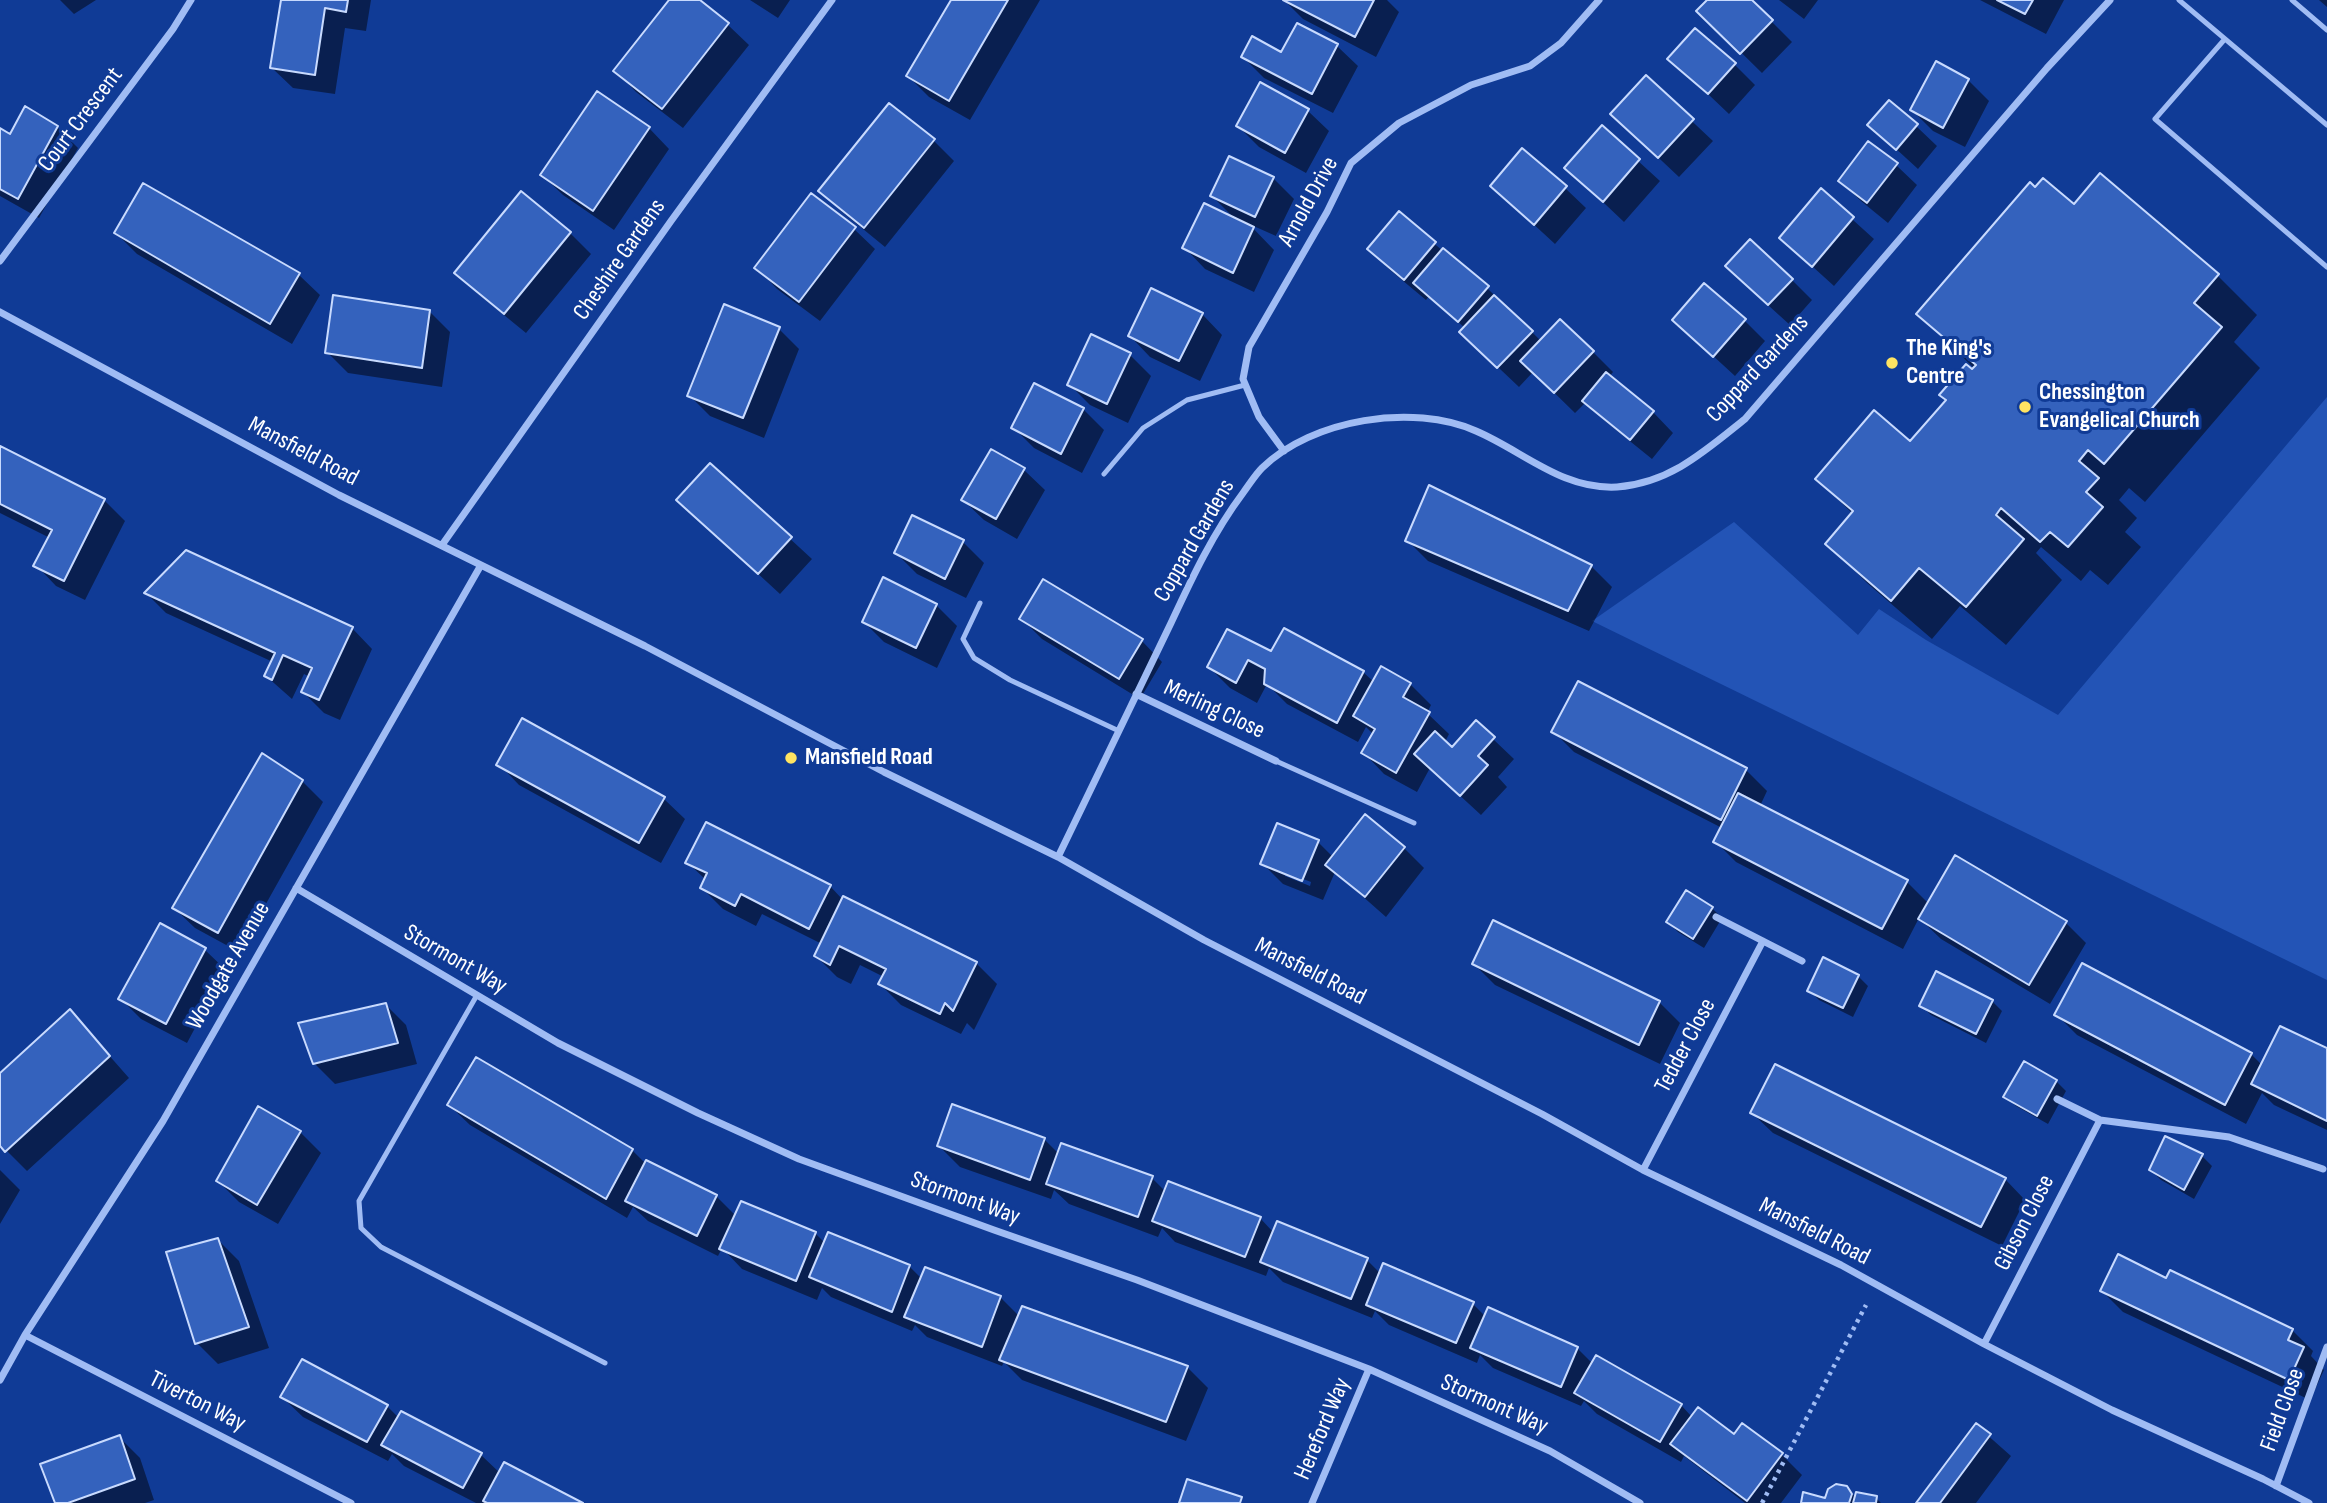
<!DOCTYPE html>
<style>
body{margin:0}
canvas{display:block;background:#103b96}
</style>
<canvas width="2327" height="1503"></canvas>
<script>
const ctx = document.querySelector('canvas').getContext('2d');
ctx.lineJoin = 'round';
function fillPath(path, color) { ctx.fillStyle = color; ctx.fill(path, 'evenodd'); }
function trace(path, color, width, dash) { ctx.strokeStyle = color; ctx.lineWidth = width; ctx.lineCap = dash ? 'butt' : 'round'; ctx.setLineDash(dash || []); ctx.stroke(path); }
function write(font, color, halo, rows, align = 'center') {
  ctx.font = font + ' "Sofia Sans Condensed",sans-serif'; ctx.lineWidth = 6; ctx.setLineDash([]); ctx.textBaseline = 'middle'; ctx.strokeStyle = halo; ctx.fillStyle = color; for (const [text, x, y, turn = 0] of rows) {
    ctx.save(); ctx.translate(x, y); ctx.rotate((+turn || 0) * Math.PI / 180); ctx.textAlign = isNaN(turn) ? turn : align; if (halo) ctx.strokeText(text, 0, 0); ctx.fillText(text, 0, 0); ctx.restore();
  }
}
const green = new Path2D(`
 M2327 397V980L1592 621 1734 522 1858 635 1879 609 1926 640 2058 715Z`);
const shadow = new Path2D(`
 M60 0H96L74 14Z
 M283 0H371L366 31 345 28 335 94 293 88 272 68Z
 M672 0H697L728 25 749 45 683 128 636 92 616 71Z
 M750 0H790L778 18Z
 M953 0H1040L970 120 929 97 908 76Z
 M1284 0H1387L1399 12 1376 57 1303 19Z
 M1709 0H1750L1792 42 1762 73 1699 11Z
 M1779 0H1818L1804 19Z
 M1980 0H2064L2046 34Z
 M2319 0H2327V7Z
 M1298 25 1337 46 1358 66 1333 113 1264 78 1243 57 1282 54Z
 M1670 58 1734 64 1755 85 1729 114Z
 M1646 78 1713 141 1679 177 1612 114Z
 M1968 80 1989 101 1965 147 1933 131 1912 110Z
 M1261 84 1308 111 1329 131 1306 173 1259 147 1238 126Z
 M1870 125 1916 126 1937 146 1918 169Z
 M57 127 78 148 39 218 0 196V130L10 136Z
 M649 128 669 149 614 230 563 195 542 175Z
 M1602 128 1660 181 1624 222 1567 168Z
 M934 141 954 161 885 247 841 211 820 191Z
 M1896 165 1917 185 1888 223 1861 201 1840 181Z
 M1273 178 1294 199 1276 236 1249 224 1274 250 1254 292 1205 269 1185 248 1236 220 1212 196Z
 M144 185 299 275 320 295 292 344 137 254 116 233Z
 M1492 186 1565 188 1586 208 1555 244Z
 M1821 191 1874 239 1834 286 1781 238Z
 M522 194 570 233 591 254 526 333 477 293 457 272Z
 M2074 206 2217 275 2257 315 2234 342 2260 368 2145 502 2129 488 2119 500 2137 518 2125 532 2141 547 2108 585 2090 570 2081 581 2041 547 2036 553 2062 580 2006 645 1960 606 1932 639 1867 583 1828 544 1853 514 1817 479 1910 444 1975 369 1918 314Z
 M1399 214 1487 288 1541 341 1593 352 1613 372 1609 377 1653 412 1673 433 1652 459 1605 421 1586 402 1575 413 1533 372 1519 387 1482 352 1465 328 1429 296 1426 300 1390 270 1369 249Z
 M854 229 875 249 820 321 777 289 757 268Z
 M1792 280 1812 300 1790 325 1748 287Z
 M429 311 450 332 442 387 348 373 327 352Z
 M1202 314 1222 335 1200 381 1150 357 1130 336Z
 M1674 320H1744L1765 341 1735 376Z
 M779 329 799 349 764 438 710 416 689 395Z
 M1130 355 1151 376 1128 423 1090 405 1069 384Z
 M1083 409 1104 430 1082 473 1034 448 1013 427Z
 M0 448 104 500 125 521 85 600 56 586 36 565 50 538 0 513Z
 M991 451 1024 470 1045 490 1017 539 984 520 963 500Z
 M710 465 812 559 780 594 678 500Z
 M913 518 963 542 984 563 966 598 917 574 896 553Z
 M1407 540 1591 566 1612 587 1589 631 1428 561Z
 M146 593 352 628 372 649 340 720 324 713 303 692 310 677 304 674 292 699 266 676 273 662 166 613Z
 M936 605 957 626 937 668 884 642 864 622Z
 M1022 619 1142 641 1162 662 1140 699 1042 639Z
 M1272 654 1363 672 1374 682 1382 668 1410 684 1431 705 1427 713 1449 734 1445 742 1452 749 1493 739 1514 759 1498 777 1507 787 1481 815 1430 768 1417 792 1384 774 1364 753 1374 735 1366 727 1358 742 1287 704 1267 684 1257 703 1230 688 1209 667Z
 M1579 683 1746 770 1767 791 1760 806 1907 882 1929 904 2066 923 2086 943 2050 1004 1941 939 1919 918 1903 949 1736 862 1715 841 1722 828 1574 752 1554 732Z
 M499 764 664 799 685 819 661 863 519 785Z
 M302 781 323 802 239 952 195 928 174 908Z
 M707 824 830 886 843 900 976 963 997 984 974 1030 967 1023 961 1034 901 1005 880 984 884 977 860 965 851 984 837 977 816 956 822 944 762 914 756 926 723 909 702 888 706 880 687 862Z
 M1318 842 1333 857 1404 848 1424 868 1386 917 1335 872 1323 900 1283 884 1262 863ZM1285 872 1311 882 1310 886 1285 876Z
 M1712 908 1722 918 1704 948 1678 932 1668 922Z
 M161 925 205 950 226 970 187 1043 141 1019 120 998Z
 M1474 964 1659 1002 1680 1023 1660 1064 1495 985Z
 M1858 976 1868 986 1853 1017 1819 1000 1809 990Z
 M1992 1001 2002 1011 1986 1043 1931 1015 1921 1005Z
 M386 1005 406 1025 417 1064 335 1084 314 1063Z
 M70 1011 129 1078 27 1171 0 1144V1075Z
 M2056 1014 2251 1054 2262 1065 2327 1050V1130L2274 1105 2262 1093 2246 1124 2077 1035Z
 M477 1060 632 1150 646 1164 716 1196 736 1216 815 1233 825 1243 909 1266 922 1279 1000 1297 1020 1317 1187 1367 1208 1388 1186 1441 1022 1380 1004 1362 1002 1366 927 1337 915 1325 912 1331 831 1297 822 1288 817 1300 742 1269 722 1248 718 1256 648 1221 633 1207 627 1218 470 1125 449 1105Z
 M2025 1063 2056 1081 2066 1091 2048 1124 2016 1106 2006 1096Z
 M258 1109 300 1132 321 1153 278 1224 239 1202 218 1181Z
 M1752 1113 2005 1179 2025 1200 2002 1246 1773 1133Z
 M2166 1138 2202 1156 2212 1166 2194 1199 2161 1180 2151 1170Z
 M1044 1139 1059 1154 1152 1178 1166 1192 1260 1218 1274 1233 1367 1260 1381 1274 1473 1304 1486 1317 1577 1348 1593 1364 1681 1405 1692 1417 1781 1454 1802 1475 1781 1503H1745L1684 1456 1681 1462 1597 1414 1584 1401 1581 1406 1493 1368 1480 1355 1477 1363 1389 1325 1375 1311 1372 1318 1283 1282 1269 1268 1266 1276 1175 1242 1162 1228 1158 1237 1069 1204 1054 1190 1051 1199 960 1167 939 1146Z
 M0 1170 20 1190 0 1224Z
 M218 1240 239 1261 269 1348 218 1364 197 1343Z
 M2167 1280 2292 1330 2313 1351 2311 1356 2324 1370 2310 1400 2123 1312 2102 1291Z
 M282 1397 387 1406 399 1418 401 1413 481 1455 500 1473 580 1503H476L404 1466 392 1454 388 1461 303 1417Z
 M1976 1425 2011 1456 1976 1503H1918Z
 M119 1437 140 1458 154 1500 145 1503H57Z
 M1846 1487 1856 1498H1876L1881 1503H1803L1827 1500Z`);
const building = new Path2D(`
 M281 0H348L346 12 325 8 315 75 270 68Z
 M669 0H700L729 23 662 109 613 71Z
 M951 0H1008L949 101 906 76Z
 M1283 0H1374L1355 37Z
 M1707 0H1752L1773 20 1740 54 1696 11Z
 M1997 0H2033L2025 14Z
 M1297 23 1338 44 1312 94 1241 57 1252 36 1281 52Z
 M1695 28 1736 63 1708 94 1667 59Z
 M1936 61 1969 79 1943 128 1910 110Z
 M1646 75 1694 119 1658 158 1610 114Z
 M1260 82 1309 109 1285 153 1236 126Z
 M597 91 650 127 593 211 540 175Z
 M1889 100 1918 124 1896 150 1867 125Z
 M889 103 935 139 864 228 818 191Z
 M25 106 58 126 18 199 0 189V128L10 134Z
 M1602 125 1640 159 1603 202 1564 168Z
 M1868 141 1898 163 1867 203 1838 181Z
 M1522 148 1567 186 1534 225 1490 186Z
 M1229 156 1274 177 1255 217 1210 196Z
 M2100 173 2219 274 2194 303 2222 327 2104 464 2088 450 2079 461 2099 478 2086 492 2103 507 2068 547 2050 532 2040 542 2001 508 1996 515 2024 539 1966 607 1919 568 1891 601 1825 544 1853 511 1815 479 1874 410 1910 441 1946 400 1939 395 1966 364 1972 369 1976 365 1916 314 2030 182 2035 187 2043 178 2074 204Z
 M143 183 300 273 270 324 114 233Z
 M1821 188 1854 217 1812 267 1779 238Z
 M521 191 571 232 504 314 454 273Z
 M811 193 856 227 799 302 754 268Z
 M1204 203 1254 227 1233 273 1182 248Z
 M1399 211 1436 242 1404 280 1367 249Z
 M1750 239 1793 279 1768 305 1725 266Z
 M1443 248 1489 286 1458 322 1413 283Z
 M1704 283 1746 319 1713 357 1672 320Z
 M1151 288 1203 313 1179 361 1128 336Z
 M333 295 430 310 422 368 325 353Z
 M1494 295 1533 331 1497 368 1459 332Z
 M724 304 780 327 743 418 687 396Z
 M1560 319 1594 351 1554 393 1520 361Z
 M1091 334 1131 353 1107 404 1067 385Z
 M1606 372 1654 411 1630 440 1582 401Z
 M1034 383 1084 408 1061 454 1011 428Z
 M0 446 105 499 64 581 33 566 52 530 0 504Z
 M991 449 1025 468 996 519 961 500Z
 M710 463 792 537 758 574 676 500Z
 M1429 485 1592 565 1568 611 1405 541Z
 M912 515 964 540 945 579 894 553Z
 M186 550 353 627 319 700 301 692 312 668 283 655 272 680 264 676 275 653 144 593Z
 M883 577 937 604 916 648 862 622Z
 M1043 579 1143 639 1119 679 1019 619Z
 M1284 628 1364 671 1337 723 1264 684 1265 669 1248 660 1236 683 1207 667 1227 629 1271 651Z
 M1381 666 1411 683 1403 697 1430 712 1396 773 1361 753 1375 729 1353 716Z
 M1578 681 1747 768 1721 820 1551 732Z
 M522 718 665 797 639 843 496 765Z
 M1476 720 1495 737 1478 756 1488 765 1460 796 1414 754 1435 731 1452 747Z
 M262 753 303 780 218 933 172 908Z
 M1738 793 1908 880 1882 929 1713 842Z
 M1365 814 1405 847 1365 897 1325 865Z
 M706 822 831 885 809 929 741 894 735 906 700 888 707 873 685 863Z
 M1277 823 1319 840 1302 881 1260 864Z
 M1955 855 2067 921 2029 985 1918 919Z
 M1686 890 1713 907 1693 939 1666 922Z
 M843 896 977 962 953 1011 945 1003 940 1014 878 984 886 969 839 946 830 965 814 956Z
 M1493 920 1660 1001 1639 1045 1472 964Z
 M160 923 206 948 166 1024 118 999Z
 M1823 957 1859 975 1843 1008 1807 991Z
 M2082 963 2252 1053 2225 1105 2054 1015Z
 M1936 971 1993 1000 1976 1034 1919 1006Z
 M386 1003 398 1043 313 1064 298 1023Z
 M70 1009 110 1056 5 1152 0 1146V1073Z
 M2280 1026 2327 1048V1121L2251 1084Z
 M476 1057 633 1149 606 1199 447 1105Z
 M2024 1061 2057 1080 2037 1116 2003 1097Z
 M1775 1064 2006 1178 1981 1227 1750 1113Z
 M952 1104 1045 1138 1030 1180 937 1146Z
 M258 1106 301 1131 257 1205 216 1181Z
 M2165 1136 2203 1154 2184 1190 2149 1170Z
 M1061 1143 1153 1176 1138 1217 1046 1184Z
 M646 1160 717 1195 697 1236 625 1201Z
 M1168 1181 1261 1217 1245 1257 1152 1221Z
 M741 1201 816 1232 796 1281 719 1249Z
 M1277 1221 1368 1258 1351 1299 1260 1262Z
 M828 1232 910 1265 892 1312 809 1277Z
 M218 1238 249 1327 195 1344 166 1252Z
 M2118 1254 2166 1278 2170 1270 2293 1329 2288 1340 2304 1347 2289 1380 2100 1291Z
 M1383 1263 1474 1302 1456 1343 1366 1305Z
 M925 1267 1001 1296 982 1347 904 1317Z
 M1022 1306 1188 1366 1166 1422 999 1360Z
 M1488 1307 1578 1347 1561 1387 1470 1348Z
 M1596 1355 1682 1404 1660 1442 1574 1393Z
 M302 1359 388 1405 367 1442 280 1397Z
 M1698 1407 1734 1434 1742 1423 1783 1453 1747 1501 1670 1444Z
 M401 1411 482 1453 463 1488 381 1445Z
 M1976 1423 1991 1434 1940 1503H1916Z
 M120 1435 135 1479 68 1503H55L40 1464Z
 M504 1462 583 1503H487L483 1501Z
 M1187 1479 1242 1497 1240 1503H1179Z
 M1836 1484 1847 1486 1852 1494 1849 1503H1801L1803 1492 1825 1498 1828 1489Z
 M1856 1492 1877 1496 1876 1503H1853Z`);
const path = new Path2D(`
 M1762 1503 1866 1305`);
const service = new Path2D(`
 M2179 0 2327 125
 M2292 0 2327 30
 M2224 40 2155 119 2327 267
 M1104 474 1143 428 1187 400 1245 385
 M980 603 963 639 974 658 1010 680 1119 731
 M1276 761 1414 823
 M477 995 359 1201 361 1228 381 1247 605 1363`);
const minor = new Path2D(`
 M0 261 173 29 191 0
 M0 312 339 495 645 646 884 772 1058 857 1204 940 1542 1114 1643 1170 1841 1265 1984 1344 2112 1410 2263 1479 2309 1503
 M1284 451 1259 417 1243 379 1249 347 1327 212 1351 163 1399 123 1471 85 1530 66 1561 43 1599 0
 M442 545 671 221 832 0
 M1136 694 1276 761
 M1058 857C1096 779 1133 700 1171 623 1192 578 1213 533 1243 493 1249 485 1255 475 1262 468 1312 419 1413 403 1476 431 1523 451 1562 490 1617 487 1670 483 1705 451 1745 419L2047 68 2110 0
 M296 888 558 1043 698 1113 799 1159 994 1230 1137 1280 1369 1369 1550 1451 1640 1503
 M1716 917 1802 961
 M2057 1099 2100 1120 2229 1137 2323 1169
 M1643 1170 1763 941
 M25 1335 351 1503
 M1984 1344 2100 1120
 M0 1380 25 1335 163 1121 481 565
 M2276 1486 2327 1347
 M1312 1503 1369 1369`);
const markers = [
 [1892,363,7,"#ffe462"],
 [2025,407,7,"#ffe462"],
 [791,758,7,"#ffe462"]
];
const streetNames = [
 ["Court Crescent",81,120,-53],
 ["Arnold Drive",1309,202,-61],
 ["Cheshire Gardens",620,260,-55],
 ["Coppard Gardens",1758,369,-47],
 ["Mansfield Road",303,452,28],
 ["Coppard Gardens",1195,541,-60],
 ["Merling Close",1214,710,25],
 ["Stormont Way",455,960,30],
 ["Woodgate Avenue",229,966,-60],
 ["Mansfield Road",1310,972,27],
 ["Tedder Close",1686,1046,-62],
 ["Stormont Way",965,1199,20],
 ["Gibson Close",2025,1223,-63],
 ["Mansfield Road",1814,1232,27],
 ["Tiverton Way",197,1402,27],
 ["Stormont Way",1494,1405,24],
 ["Field Close",2283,1410,-70],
 ["Hereford Way",1323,1429,-67]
];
const poiNames = [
 ["The King's",1906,349],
 ["Centre",1906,377],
 ["Chessington",2039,393],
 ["Evangelical Church",2039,421],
 ["Mansfield Road",805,758]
];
fillPath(green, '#2354b6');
fillPath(shadow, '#0007');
fillPath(building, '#3462bd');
trace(building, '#c8dafe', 2);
trace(path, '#a0bcf4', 4.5, [3.5, 5]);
trace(service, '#a0bcf4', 5);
trace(minor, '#a0bcf4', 7);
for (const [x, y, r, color] of markers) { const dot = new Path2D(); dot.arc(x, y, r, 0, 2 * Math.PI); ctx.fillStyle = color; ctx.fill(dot); trace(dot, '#103b96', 2.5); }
write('24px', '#fff', '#103b96', streetNames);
write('bold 24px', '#fff', '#103b96', poiNames, 'left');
</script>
